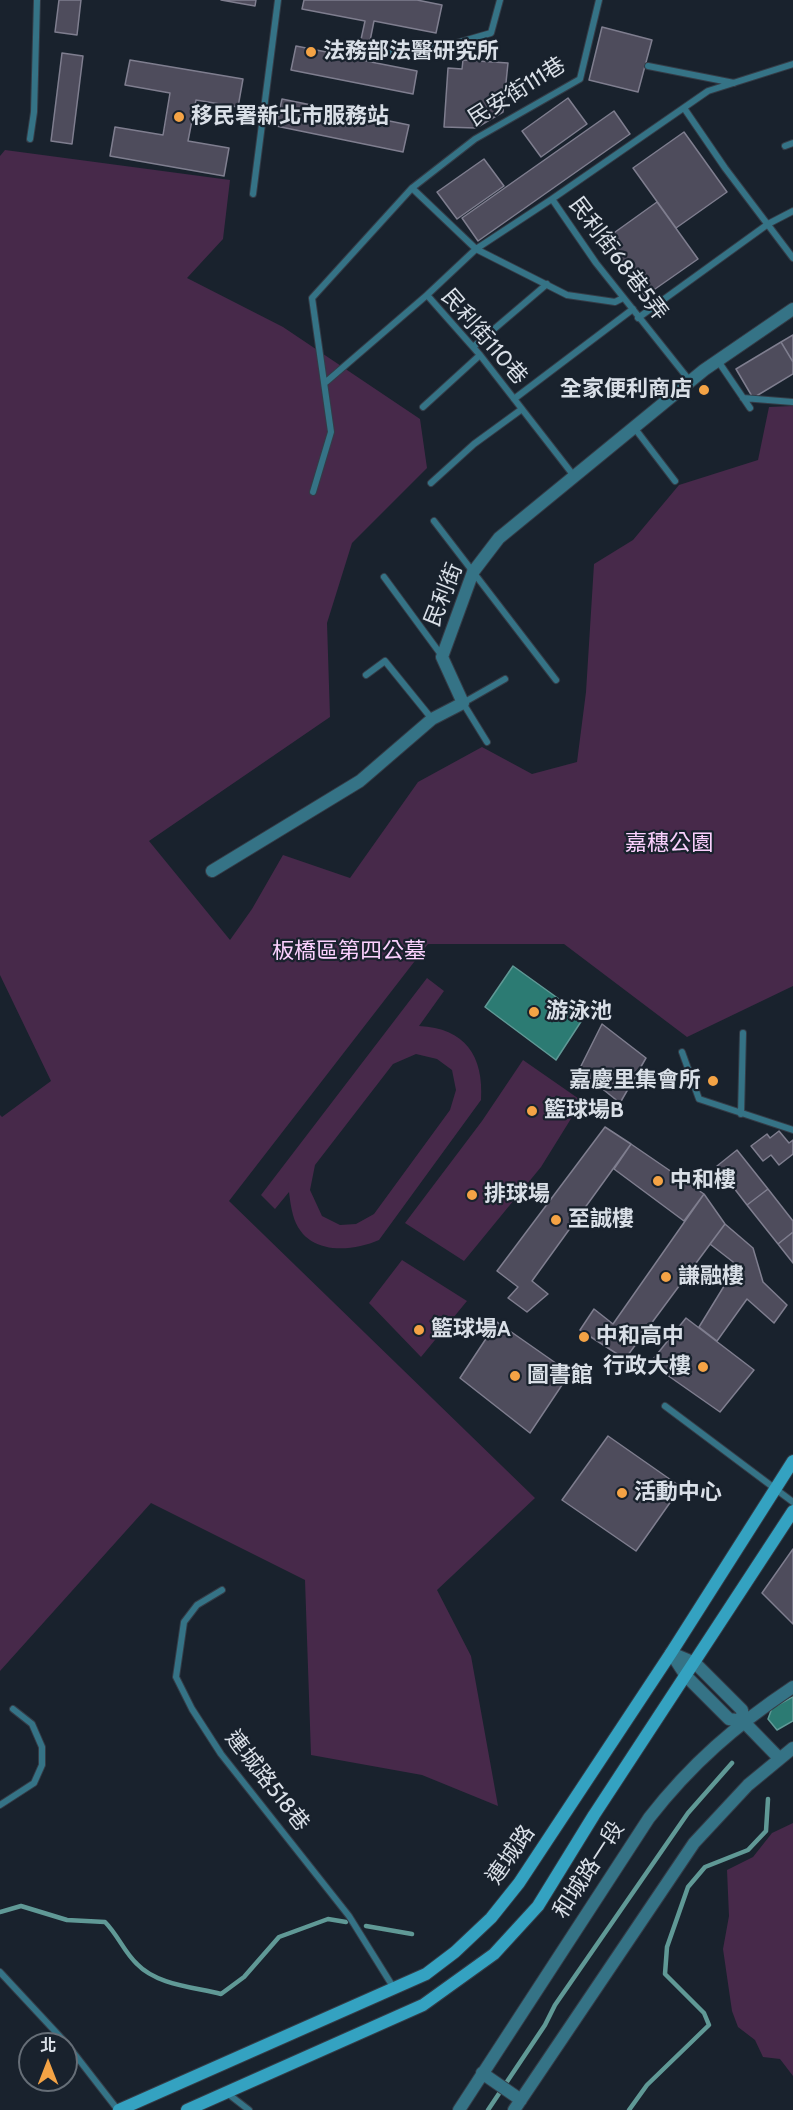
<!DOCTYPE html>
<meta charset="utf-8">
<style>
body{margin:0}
#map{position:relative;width:793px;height:2110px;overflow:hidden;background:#19222d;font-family:Cabin,"Noto Sans TC",sans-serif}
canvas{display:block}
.north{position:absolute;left:18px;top:2032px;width:60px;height:60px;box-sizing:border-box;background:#19222d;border:2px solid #666e77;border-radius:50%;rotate:0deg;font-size:16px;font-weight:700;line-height:24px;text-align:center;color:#d9dfe7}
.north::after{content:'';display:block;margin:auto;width:21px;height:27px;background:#f4a345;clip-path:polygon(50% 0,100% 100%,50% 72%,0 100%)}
</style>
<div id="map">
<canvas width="793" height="2110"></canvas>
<div class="north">北</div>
</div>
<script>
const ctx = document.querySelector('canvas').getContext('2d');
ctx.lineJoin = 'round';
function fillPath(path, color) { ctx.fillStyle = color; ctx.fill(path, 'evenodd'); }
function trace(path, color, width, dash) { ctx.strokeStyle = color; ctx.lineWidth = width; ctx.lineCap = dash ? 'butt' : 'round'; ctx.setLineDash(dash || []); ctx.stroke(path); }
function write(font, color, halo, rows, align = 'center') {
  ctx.font = font + ' Cabin,"Noto Sans TC",sans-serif'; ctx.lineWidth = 4.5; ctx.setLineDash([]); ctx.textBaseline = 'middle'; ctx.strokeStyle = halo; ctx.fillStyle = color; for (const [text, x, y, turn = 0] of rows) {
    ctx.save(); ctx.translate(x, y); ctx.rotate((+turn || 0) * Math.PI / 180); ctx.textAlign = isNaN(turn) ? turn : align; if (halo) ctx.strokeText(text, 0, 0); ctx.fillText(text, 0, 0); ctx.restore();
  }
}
const green = new Path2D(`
 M5 150 230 180 223 239 187 278 283 327 420 419 427 468 352 543 327 623 330 717 149 841 230 940 252 909 283 855 350 878 418 782 482 747 532 774 577 762 586 692 594 564 633 540 679 485 758 460 769 407 793 406V986L687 1037 564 944H428L229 1201 535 1498 437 1590 471 1656 498 1806 422 1775 311 1755 305 1580 151 1503 0 1671V1115L2 1117 51 1081 0 975V156Z
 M427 978 444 991 419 1026C465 1028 484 1056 481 1100L379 1240C349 1253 304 1255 293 1215 291 1208 290 1200 289 1192L275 1209 261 1195ZM416 1054 437 1059 452 1070 456 1090 450 1110 374 1214 356 1224 340 1225 322 1216 310 1190 315 1165 393 1064Z
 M523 1060 582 1101 541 1167 464 1261 405 1223 482 1121Z
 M402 1260 467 1301 421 1357 369 1303Z
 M793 1823V2076L780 2059 763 2057 755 2040 738 2027 732 2011 723 1949 729 1916 727 1870 753 1857 772 1833Z`);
const water = new Path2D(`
 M513 966 584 1017 556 1060 485 1007Z
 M793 1697V1721L777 1730 768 1719 772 1708Z`);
const stream = new Path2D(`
 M0 1912 21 1906 67 1920 105 1922C118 1935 124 1952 137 1964 157 1985 194 1987 221 1994L244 1977 279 1937 328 1919 346 1922
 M366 1926 412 1934
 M488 2110 545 2025 555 2005 688 1813 732 1763
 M629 2110 647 2085 709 2025 704 2013 665 1974 667 1947 688 1887 705 1867 748 1850 766 1831 768 1799`);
const building = new Path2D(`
 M59 0H81L77 35 55 32Z
 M221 0H256L255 6Z
 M304 0H417L442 5 436 33 374 21 366 61 417 71 413 94 291 70 296 46 357 58 365 21 302 9Z
 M602 27 652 40 638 92 589 80Z
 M62 53 83 56 72 144 51 141Z
 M130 60 243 79 238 107 196 100 188 141 229 148 224 176 110 156 115 127 163 135 170 93 125 85Z
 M463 60 508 63 503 112 476 128 444 127 448 68 462 69Z
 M568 98 587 124 541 157 522 131Z
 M282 99 409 125 403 152 276 126Z
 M614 111 630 134 478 241 462 218Z
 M684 132 727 192 676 228 633 168Z
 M484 159 504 186 457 219 437 192Z
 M657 202 698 259 645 296 604 240Z
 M793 335V362L781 342Z
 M781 342 793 362V374L753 398 736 369Z
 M602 1024 646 1058 620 1103 579 1070Z
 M605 1127 631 1144 532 1281 548 1294 527 1312 508 1298 518 1287 497 1271Z
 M779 1131 789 1143 793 1140V1154L779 1165 771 1155 763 1161 751 1146 767 1134 770 1138Z
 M631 1144 704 1194 684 1221 614 1169Z
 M737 1150 768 1189 747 1205 717 1166Z
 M768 1189 793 1221V1232L778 1244 747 1205Z
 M704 1194 725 1224 625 1359 580 1330 594 1309 613 1324Z
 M725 1224 753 1248 763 1282 787 1305 774 1323 747 1299 717 1341 699 1327 737 1265 710 1244Z
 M793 1232V1263L778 1244Z
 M686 1318 754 1370 720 1412 650 1363Z
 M497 1322 570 1373 530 1433 460 1378Z
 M608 1436 681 1487 636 1551 562 1500Z
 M793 1549V1624L762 1593Z`);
const lane = new Path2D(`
 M383 54 453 44 491 33 500 0
 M648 66 734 83
 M684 108 725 168 793 258
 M30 139 34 112 37 0
 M785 146 793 143
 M412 188 476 249 567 295 615 302 623 298
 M253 194 278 0
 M427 295 476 249 552 199
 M638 318 768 224 793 211
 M473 347 547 284
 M718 361 750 408
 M690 381 596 263 552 199 708 91 793 64
 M326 382 427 295 480 355 574 476
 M743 398 793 402
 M514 399 633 309
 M423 407 480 355
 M633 426 675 481
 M431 483 474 444 522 409
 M313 492 331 432 312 298 412 188 475 139 580 79 599 0
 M434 521 556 680
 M384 577 442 656
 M366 675 385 661 432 719
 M487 742 463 703 505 679
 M682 1052 699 1099 793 1130
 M741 1114 743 1033
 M665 1406 793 1502
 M222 1590 197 1605 184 1622 176 1677 192 1709 221 1754 349 1916 395 1990
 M0 1805 34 1783 42 1765V1747L32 1724 13 1709
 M0 1972 66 2043 118 2110
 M227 2093 249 2110`);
const street = new Path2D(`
 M212 871 360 781 432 719 463 703 442 657 473 572 499 538 704 370 793 309
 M671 1653 695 1663 742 1710 743 1721
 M671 1653 686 1676 729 1719 743 1721
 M743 1721 779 1758
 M482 2073 521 2100
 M459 2110 649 1818C691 1764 736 1725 793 1687
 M514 2110 694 1843 748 1785 793 1748`);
const secondary = new Path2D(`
 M119 2110 426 1974 455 1952 491 1918 519 1883 671 1653 793 1461
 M187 2110 423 2005 494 1954 538 1906 594 1815 793 1511`);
const markers = [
 [311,52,6,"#f4a345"],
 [179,117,6,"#f4a345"],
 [704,390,6,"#f4a345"],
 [534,1012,6,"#f4a345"],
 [713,1081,6,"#f4a345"],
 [532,1111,6,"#f4a345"],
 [658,1181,6,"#f4a345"],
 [472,1195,6,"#f4a345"],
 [556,1220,6,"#f4a345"],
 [666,1277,6,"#f4a345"],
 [419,1330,6,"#f4a345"],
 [584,1337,6,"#f4a345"],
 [703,1367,6,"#f4a345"],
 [515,1376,6,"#f4a345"],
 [622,1493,6,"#f4a345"]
];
const poiNames = [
 ["法務部法醫研究所",323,52],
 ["移民署新北市服務站",191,117],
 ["全家便利商店",692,390,"right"],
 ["游泳池",546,1012],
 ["嘉慶里集會所",701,1081,"right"],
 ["籃球場B",544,1111],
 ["中和樓",670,1181],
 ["排球場",484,1195],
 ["至誠樓",568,1220],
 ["謙融樓",678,1277],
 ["籃球場A",431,1330],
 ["中和高中",596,1337],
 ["行政大樓",691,1367,"right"],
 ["圖書館",527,1376],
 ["活動中心",634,1493]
];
const streetNames = [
 ["民安街111巷",517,92,-32],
 ["民利街68巷5弄",618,259,53],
 ["民利街110巷",484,337,49],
 ["民利街",444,595,-68],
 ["連城路518巷",267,1781,52],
 ["連城路",511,1855,-55],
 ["和城路一段",589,1870,-57]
];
const parkNames = [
 ["嘉穗公園",669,844],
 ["板橋區第四公墓",349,952]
];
fillPath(green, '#47294a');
fillPath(water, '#2c7b73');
trace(water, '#609996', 1.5);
trace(stream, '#609996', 4.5);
fillPath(building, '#4e4c5c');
trace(building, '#7f7e8f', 1.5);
trace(lane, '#343c47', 8);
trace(street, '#343c47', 14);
trace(secondary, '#343c47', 14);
trace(lane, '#357386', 6);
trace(street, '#357386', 12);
trace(secondary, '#34a2c1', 12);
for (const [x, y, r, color] of markers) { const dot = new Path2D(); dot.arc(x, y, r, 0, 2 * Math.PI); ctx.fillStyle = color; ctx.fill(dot); trace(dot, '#19222d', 2); }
write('bold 22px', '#d9dfe7', '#19222d', poiNames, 'left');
write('22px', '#d9dfe7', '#19222d', streetNames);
write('22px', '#fbd1fe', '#19222d', parkNames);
</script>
